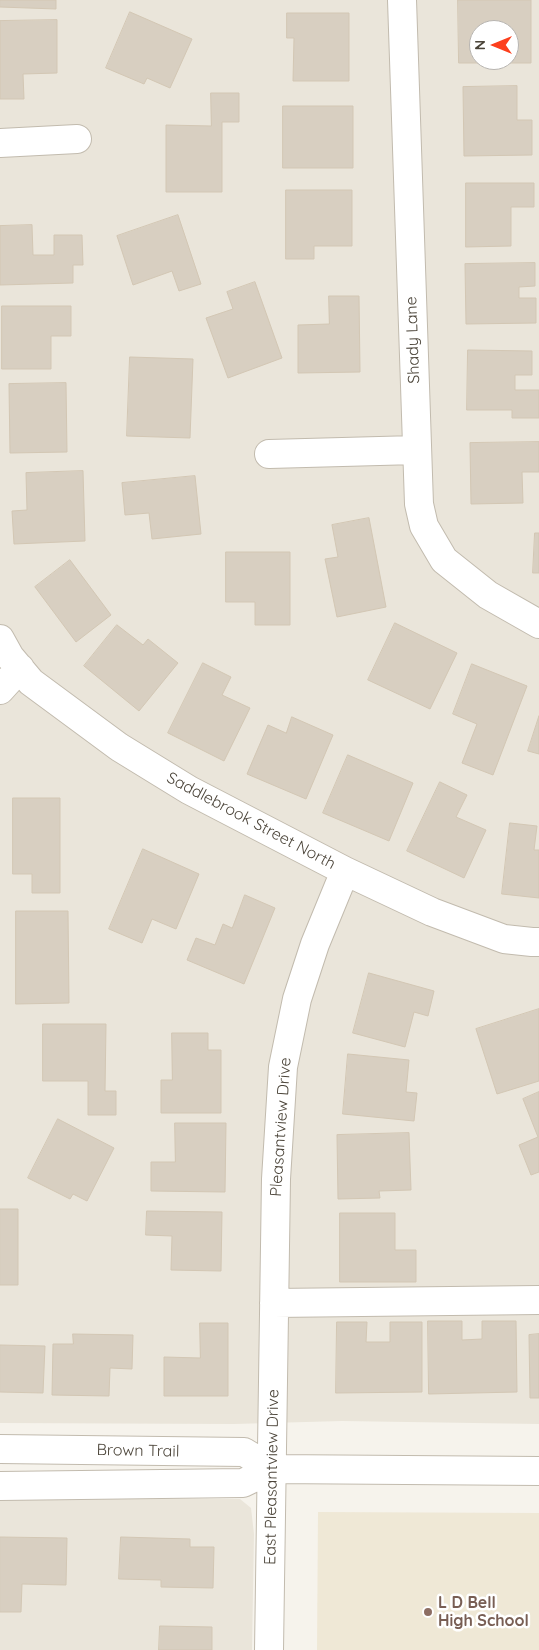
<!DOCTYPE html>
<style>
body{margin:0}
#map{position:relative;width:539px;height:1650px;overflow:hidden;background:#f6f3ec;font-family:Quicksand,sans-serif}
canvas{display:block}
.north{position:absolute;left:469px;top:20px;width:50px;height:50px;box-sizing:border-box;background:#fff;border:1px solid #b7b4b0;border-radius:50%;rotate:270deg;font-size:14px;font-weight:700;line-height:20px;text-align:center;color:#4b4439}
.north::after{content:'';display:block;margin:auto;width:18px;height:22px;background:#fc3f1d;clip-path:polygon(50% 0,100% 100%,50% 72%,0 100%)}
</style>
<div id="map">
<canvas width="539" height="1650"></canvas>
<div class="north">N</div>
</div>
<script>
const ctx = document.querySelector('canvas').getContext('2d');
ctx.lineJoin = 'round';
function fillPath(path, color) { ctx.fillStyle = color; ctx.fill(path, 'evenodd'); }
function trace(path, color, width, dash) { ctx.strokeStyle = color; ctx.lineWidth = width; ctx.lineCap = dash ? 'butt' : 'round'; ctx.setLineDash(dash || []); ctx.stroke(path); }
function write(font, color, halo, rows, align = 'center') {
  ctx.font = font + ' Quicksand,sans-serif'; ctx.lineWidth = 5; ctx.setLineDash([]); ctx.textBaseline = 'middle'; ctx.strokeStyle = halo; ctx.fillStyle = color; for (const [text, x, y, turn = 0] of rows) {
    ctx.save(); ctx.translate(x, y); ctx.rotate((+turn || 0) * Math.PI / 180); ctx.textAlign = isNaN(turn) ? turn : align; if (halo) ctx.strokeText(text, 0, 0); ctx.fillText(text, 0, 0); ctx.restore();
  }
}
const residential = new Path2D(`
 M0 0H539V1424L342 1421 234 1424 0 1423ZM479 30H509V60H479Z
 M0 1499H240L251 1508 254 1534 252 1650H0Z`);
const education = new Path2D(`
 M318 1512 539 1513V1650H317Z`);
const building = new Path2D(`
 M0 0H56V9L0 7Z
 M458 0H531V63H459ZM479 30H509V60H479Z
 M130 12 192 39 170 88 147 78 144 84 106 68Z
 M287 13H349V81H293L294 38H287Z
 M57 20V73L23 74 24 99H0V21Z
 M517 86V120H532V155L464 156 463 87Z
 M211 93H239V122H222V192H166V125L211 126Z
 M283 106H353V168H283Z
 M466 183H534V207H511V246L466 247Z
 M286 190H352V246H314V259H286Z
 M178 215 201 284 179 291 172 271 133 285 117 236Z
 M32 225 33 255H54V235H82L83 265H73V283L0 285V226Z
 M535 263V286L519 287V298H536V323L466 324 465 264Z
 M255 282 282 358 228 378 206 318 233 309 227 292Z
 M329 296H359L360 372 298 373V325L329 324Z
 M2 306H71V336H51V369H2Z
 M468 350 532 351V375H515V390H539V418H512V410H467Z
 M130 357 193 359 190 438 127 436Z
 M66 383 67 452 10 453 9 384Z
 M539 442V472H522L523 503 471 504 470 443Z
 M83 471 85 541 14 544 12 511 27 510 26 473Z
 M195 476 201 534 152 539 149 513 125 515 122 483Z
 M369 518 386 607 337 617 325 559 338 557 332 525Z
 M535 533H539V573H533Z
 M226 552H290V625H255V602H226Z
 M70 560 111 615 76 642 35 587Z
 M395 623 457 653 430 709 368 680Z
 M117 625 143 645 148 639 178 663 139 711 84 666Z
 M203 663 231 677 222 695 250 708 224 761 168 733Z
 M472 664 527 686 493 775 462 763 477 724 453 714Z
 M539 716V754L528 751Z
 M292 717 333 735 306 799 247 774 268 725 286 733Z
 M348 755 413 783 389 841 323 813Z
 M440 782 467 795 456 817 486 830 464 878 407 851Z
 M13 798H60V893H32V874H13Z
 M510 823 537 826 534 850H539V898L502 894Z
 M143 849 199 874 176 929 152 919 142 943 109 929Z
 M245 895 275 908 244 984 187 960 196 938 215 945 223 924 232 928Z
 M16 911H68L69 1003 16 1004Z
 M369 973 434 991 428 1016 414 1012 405 1047 353 1033Z
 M539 1009V1081L497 1094 476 1029Z
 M43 1024H106L105 1091H116V1115H88V1081H43Z
 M172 1033H208V1050H221V1113H161V1080H172Z
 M348 1054 409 1060 406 1092 417 1093 414 1121 343 1114Z
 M539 1092V1172L531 1175 519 1145 538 1137 523 1099Z
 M58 1119 114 1148 87 1201 73 1194 70 1199 28 1178Z
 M175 1123H226L225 1192 151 1191V1162H175Z
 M409 1133 411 1190 379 1191 380 1198 338 1199 337 1135Z
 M0 1209H18V1285H0Z
 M147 1211 222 1212 221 1271 171 1270 172 1236 146 1235Z
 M340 1213H395V1250H416V1282H340Z
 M428 1321H462V1340L482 1339V1321H516L517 1392 429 1394Z
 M337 1322H367L366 1342H390V1322H422V1392L336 1393Z
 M200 1323H228V1396H164V1357L200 1358Z
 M73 1334 133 1335 132 1369 110 1368 109 1396 52 1395 53 1344H73Z
 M539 1334V1398H530L529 1335Z
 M0 1345 45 1346 43 1393 0 1392Z
 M0 1537 67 1538 66 1585 22 1584 21 1612H0Z
 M121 1537 190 1539V1547H214L213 1588 161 1587V1580L119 1579Z
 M160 1626 212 1627V1650H159Z`);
const minor = new Path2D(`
 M402 0 419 504 424 526 444 560 488 595 539 624
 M0 143 77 139
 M269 454 416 450
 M0 639 10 657 31 682 119 747 189 790 345 871 432 912 504 939 532 942H539
 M0 690 20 668
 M274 1303 539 1300
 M0 1449 244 1452 272 1469
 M0 1486 243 1483 272 1469 539 1471
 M269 1650 276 1179 283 1067 297 999 315 944 345 871`);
const markers = [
 [428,1612,5,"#8d6e63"]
];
const streetNames = [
 ["Shady Lane",413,340,-92],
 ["Saddlebrook Street North",251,821,28],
 ["Pleasantview Drive",281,1127,-86],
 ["Brown Trail",138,1451,1],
 ["East Pleasantview Drive",272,1477,-89]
];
const educationNames = [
 ["L D Bell",438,1603],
 ["High School",438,1621]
];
fillPath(residential, '#eae5da');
fillPath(education, '#efe8d6');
fillPath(building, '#d8cfc1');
trace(building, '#d3c7b4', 1);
trace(minor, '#c2bbae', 30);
trace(minor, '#fff', 28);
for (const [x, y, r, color] of markers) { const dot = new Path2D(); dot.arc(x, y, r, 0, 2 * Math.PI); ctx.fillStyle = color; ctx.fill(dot); trace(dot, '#fff', 2); }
write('16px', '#4b4439', '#fff', streetNames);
write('bold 16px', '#785e54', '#fff', educationNames, 'left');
</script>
